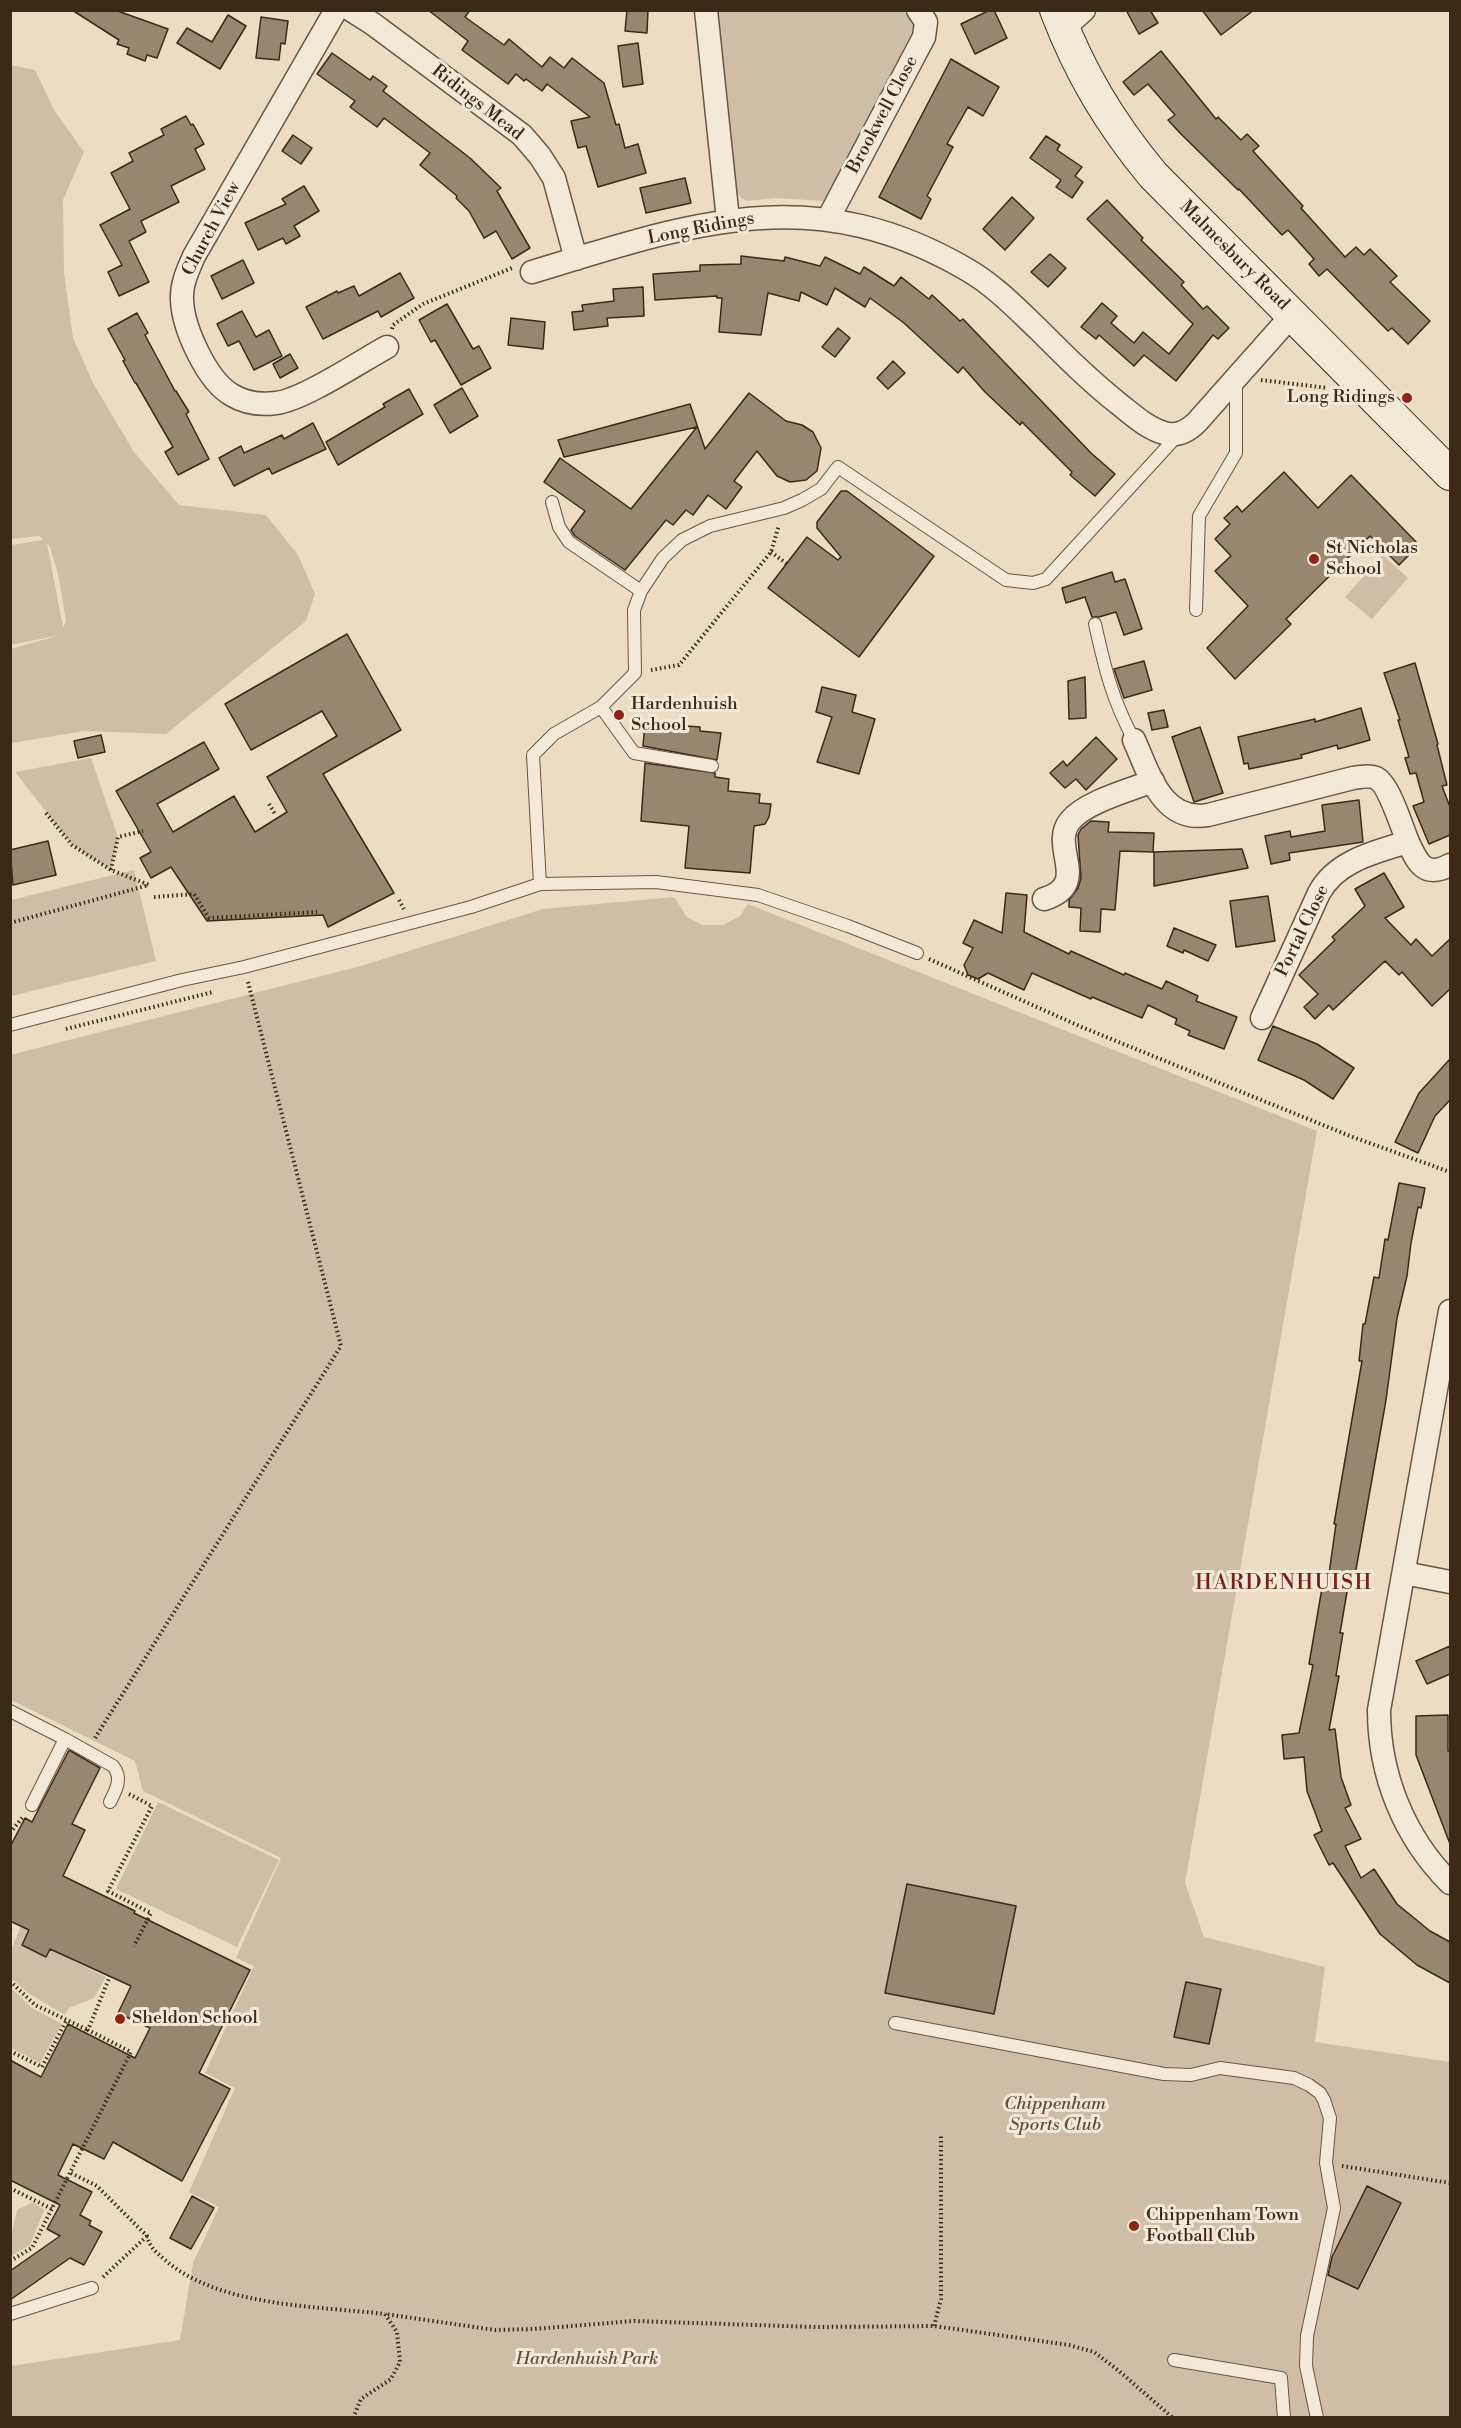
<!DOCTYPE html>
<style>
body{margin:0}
#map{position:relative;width:1461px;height:2428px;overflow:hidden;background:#ecddc2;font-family:"Libre Bodoni",serif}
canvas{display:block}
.frame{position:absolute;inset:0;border:12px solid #3c2916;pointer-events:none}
</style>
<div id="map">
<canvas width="1461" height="2428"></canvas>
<div class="frame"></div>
</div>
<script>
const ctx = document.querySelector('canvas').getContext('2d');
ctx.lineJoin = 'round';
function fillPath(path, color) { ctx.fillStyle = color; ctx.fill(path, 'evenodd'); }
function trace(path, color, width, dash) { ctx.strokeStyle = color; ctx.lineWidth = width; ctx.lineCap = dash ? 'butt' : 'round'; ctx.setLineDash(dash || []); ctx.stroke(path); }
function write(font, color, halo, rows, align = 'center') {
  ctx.font = font + ' "Libre Bodoni",serif'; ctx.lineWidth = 6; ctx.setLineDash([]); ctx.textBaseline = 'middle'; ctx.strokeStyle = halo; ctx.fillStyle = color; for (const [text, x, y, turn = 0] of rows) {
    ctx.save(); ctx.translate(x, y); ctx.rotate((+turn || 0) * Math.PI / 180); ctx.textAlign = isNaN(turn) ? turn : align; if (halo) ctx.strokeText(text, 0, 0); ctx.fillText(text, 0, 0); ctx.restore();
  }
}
const green = new Path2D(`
 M714 11H903L915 24 914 39 826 200 823 201 775 198 747 201 741 198 737 192Z
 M11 65 35 70 54 110 84 152 63 200 64 273 73 338 93 383 134 452 179 505 266 515 298 555 315 594 306 621 166 734 84 731 11 743V649L60 635 11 645V545L43 540 39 536 11 539ZM47 544 50 547 59 578 66 622 63 627Z
 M1383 555 1408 578 1372 619 1345 597Z
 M91 758 118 837 111 870 72 845 15 772Z
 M134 870 156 961 11 996V900Z
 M674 897 687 917 702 925H723L740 916 748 904 1317 1131 1185 1883 1204 1937 1325 1967 1315 2042 1450 2062V2417H11V2366L180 2340 193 2263 219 2207 189 2192 235 2088 205 2073 254 1966 236 1958 281 1858 143 1791 135 1761 11 1700 10 1055 361 966 543 909Z
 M158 1802 279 1860 237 1947 116 1889Z
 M21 1926 29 1930 22 1945 46 1957 50 1949 106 1977 94 1998 69 2008 65 2015 28 1993 11 1978V1950Z
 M10 1987 32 2008 62 2024 40 2063 11 2048Z
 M33 2202 44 2210 30 2245 11 2256V2236L17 2210Z`);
const building = new Path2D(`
 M72 10H115L168 29 157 58 147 55 145 61 127 54 129 48 117 44 119 40Z
 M428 10H470L465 17 504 45 509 39 542 67 550 57 564 68 572 58 604 83 616 125 619 124 625 148 638 144 646 173 598 187 586 146 578 148 571 121 590 117 547 84 542 91 526 79 524 81 516 74 508 84 462 50 468 41Z
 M627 10H648L647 33 625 31Z
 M990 10H994L1007 38 975 54 961 24Z
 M1126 10H1150L1158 23 1139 34Z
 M1202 10H1254L1221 35Z
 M228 15 246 26 220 69 177 43 187 28 212 42Z
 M261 17 288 21 285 44 281 43 279 60 256 58Z
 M638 43 643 84 623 87 618 46Z
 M1161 51 1216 119 1218 117 1241 140 1247 134 1259 146 1253 151 1303 206 1301 208 1345 257 1356 247 1364 255 1370 249 1397 276 1390 282 1430 321 1408 344 1392 328 1388 331 1327 269 1319 276 1309 264 1314 259 1288 230 1282 235 1239 189 1238 190 1180 133 1168 120 1175 115 1148 84 1134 95 1123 82Z
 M332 53 370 80 373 76 387 86 383 91 470 158 501 188 497 191 530 248 512 259 496 231 484 238 469 211 456 198 457 196 420 165 430 153 384 118 377 127 350 107 355 101 317 74Z
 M951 59 999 87 983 116 968 107 947 144 953 147 927 196 931 199 921 219 879 197Z
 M186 116 191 125 193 124 204 144 195 149 205 169 171 186 179 202 141 221 146 232 129 241 149 282 119 296 108 272 122 265 100 225 130 209 111 173 133 161 129 153 164 135 161 129Z
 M293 135 312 148 301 164 282 151Z
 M1046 136 1060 145 1057 150 1082 167 1075 176 1083 182 1072 198 1056 187 1061 180 1030 158Z
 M685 178 691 203 646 213 640 188Z
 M304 186 319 211 294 226 300 236 286 244 283 238 258 250 245 223 286 204 282 199Z
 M1012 197 1034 218 1005 250 983 229Z
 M1107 200 1143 238 1141 240 1184 282 1181 285 1203 309 1207 306 1229 328 1218 339 1213 335 1176 381 1144 355 1134 366 1099 335 1096 339 1081 327 1102 303 1117 316 1111 323 1134 343 1143 332 1169 354 1193 324 1087 219Z
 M1050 254 1066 268 1048 287 1031 272Z
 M741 256 784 261 785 257 820 266 825 257 860 274 864 267 894 286 901 277 929 299 932 295 960 321 963 319 1091 453 1115 474 1095 496 1070 475 1072 472 1022 422 1020 425 985 392 963 367 958 373 904 323 870 298 865 307 835 288 827 305 801 292 799 301 768 293 761 335 719 332 722 298H717V296L655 300 653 274 700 271V265L741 264Z
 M243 260 254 283 222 299 211 276Z
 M400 273 414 298 381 317 378 311 323 339 306 307 337 291 338 293 354 286 359 296Z
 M643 287 644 316 607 318 608 326 574 330 572 312 583 311 582 305 614 301 613 289Z
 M447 304 473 349 479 346 491 368 461 385 435 340 431 342 419 320Z
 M242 311 256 337 269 330 282 356 254 370 239 341 228 346 217 324Z
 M137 313 148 333 145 335 175 391H176L189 412 186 414 209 459 178 475 165 452 173 447 136 383H135L123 361 125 360 108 329Z
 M511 318 545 322 543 349 508 345Z
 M838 328 850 338 835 357 822 347Z
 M290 354 298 368 280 378 273 364Z
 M893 361 905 373 888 389 877 378Z
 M462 388 478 416 450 433 434 405Z
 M409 389 423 414 338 465 326 442 385 407 383 404Z
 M749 393 786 421 802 425 813 432 821 448 817 471 806 480 790 482 777 476 757 451 734 481 742 487 726 509 708 495 693 515 686 510 673 525 666 520 625 570 575 536 571 530 585 511 544 482 560 458 631 509 697 427 564 457 558 440 690 404 705 449Z
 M313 423 326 449 272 474 269 468 234 486 219 458 241 446 244 453 282 435 284 439Z
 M1284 472 1318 508 1351 475 1419 545 1399 565 1370 536 1286 619 1291 624 1235 679 1207 648 1248 606 1215 571 1231 556 1215 539 1230 524 1224 518 1237 506 1242 512Z
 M841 491H847L934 556 859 657 768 588 807 537 838 560 841 557 817 528V522Z
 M1112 572 1115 582 1125 579 1142 629 1124 635 1116 612 1099 617H1092L1085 597 1066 603 1062 588Z
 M347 634 401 730 323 774 394 893 328 927 323 915 207 921 171 867 151 878 140 858 151 852 116 791 204 742 219 769 157 804 173 832 234 796 255 832 287 812 267 777 337 736 322 711 251 750 225 704Z
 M1144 661 1152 690 1124 698 1114 669Z
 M1415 663 1438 744 1437 745 1447 785 1442 786 1450 807V835L1429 844 1413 806 1424 802 1416 773 1410 774 1405 758 1409 757 1398 720H1400L1384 673Z
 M1085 677 1086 718 1069 719 1068 681Z
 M822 687 856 695 852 712 875 719 859 774 817 762 832 717 816 712Z
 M1361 708 1370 740 1338 749 1337 745 1301 755 1302 758 1249 769 1248 763 1244 764 1238 737 1315 719V722Z
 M1164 710 1168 727 1152 730 1148 713Z
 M645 723 700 727V731L721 733 717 760 643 746Z
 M1200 727 1223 793 1194 802 1172 737Z
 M101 735 105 752 78 758 74 741Z
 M1096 737 1117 759 1086 790 1076 779 1065 788 1050 773 1063 761 1067 766Z
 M645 763 715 773V777L729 779 728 791 760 794 759 803 771 804 769 817 765 824 754 826 750 873 685 868 689 826 641 821Z
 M1359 800 1363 842 1289 853 1290 860 1271 864 1265 836 1290 831 1291 837 1325 831 1322 805Z
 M1091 821 1109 822 1108 832 1154 833 1153 852 1120 851 1115 910 1101 909 1100 932 1080 931 1081 908 1069 907V900L1078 888 1081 878 1078 835 1081 829Z
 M48 841 56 875 13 885 10 850Z
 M1242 849 1248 868 1154 886V852Z
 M1384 873 1404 907 1385 918 1411 945 1416 939 1432 956 1450 939V989L1432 1006 1402 972 1399 975 1385 961 1333 1010 1329 1005 1315 1019 1304 1007 1318 994 1299 975 1335 940 1332 937 1365 906 1355 889Z
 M1006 893 1027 895 1024 932 1069 954 1071 951 1124 975 1125 973 1162 989 1166 981 1198 996 1196 1001 1237 1017 1224 1049 1188 1035 1190 1031 1175 1024 1177 1019 1148 1005 1142 1018 1092 997 1091 999 1032 973 1024 990 988 973 978 979 968 975 964 965 973 948 963 943 974 920 1002 933Z
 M1268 896 1275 941 1236 947 1230 901Z
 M1174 928 1216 945 1208 961 1184 950 1183 953 1167 946Z
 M1273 1026 1317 1044 1354 1068 1333 1099 1304 1080 1258 1060Z
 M1450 1059V1100L1435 1116 1418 1153 1395 1142 1419 1093Z
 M1399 1183 1425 1188 1421 1208 1418 1207 1411 1243 1407 1276 1397 1318 1386 1400 1355 1575 1350 1574 1340 1633H1343L1336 1676H1339L1329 1730 1335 1729 1341 1777 1351 1805 1345 1808 1361 1839 1345 1846 1361 1878 1374 1869 1397 1904 1430 1931 1450 1942V1983L1417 1965 1380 1934 1333 1863 1329 1865 1314 1835 1322 1831 1307 1791 1304 1757 1284 1759 1282 1735 1299 1733 1313 1665 1309 1664 1322 1588H1327L1336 1524H1334L1362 1361H1359L1363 1324H1365L1374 1277 1379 1278 1385 1239 1388 1240Z
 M1450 1646V1674L1427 1684 1416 1661Z
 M1448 1715V1751H1450V1844L1416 1755V1716Z
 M69 1750 100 1768 72 1824 85 1830 63 1876 135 1911 134 1913 250 1970 199 2073 230 2089 182 2181 113 2142 104 2159 73 2144 58 2175 92 2192 80 2215 91 2221 89 2225 102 2232 84 2265 70 2258 10 2300V2271L60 2236 47 2229 60 2205 10 2180V2060L41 2077 68 2024 135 2058 150 2028 118 2013 131 1986 50 1949 46 1957 22 1945 29 1930 10 1921V1847L25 1818 32 1822Z
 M907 1884 1016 1906 994 2014 885 1993Z
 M1186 1982 1221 1989 1209 2044 1174 2037Z
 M1367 2186 1401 2203 1358 2289 1328 2275 1332 2257Z
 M192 2196 214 2208 191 2249 170 2238Z`);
const path = new Path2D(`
 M392 329 393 325 423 304 512 268
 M1261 380 1328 388
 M771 552 787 564
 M651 670 679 665 771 552 779 525
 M269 804 275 814
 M46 813 72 845 111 870 149 885
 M111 870 118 837 143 831
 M154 897 194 894 209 918 317 912
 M399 900 404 909
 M10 923 149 885
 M929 959 1084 1028 1350 1136 1450 1172
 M66 1029 213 992
 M95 1738 341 1346 248 982
 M129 1794 152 1806 108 1891 151 1913 134 1946
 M10 1833 23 1817
 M10 1930 12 1926
 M10 1981 35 2005 88 2030
 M10 2051 42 2067 66 2021
 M1342 2166 1450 2183
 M71 2173 97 2186 147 2236C150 2248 156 2252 165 2260 219 2307 317 2306 385 2314
 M10 2188 52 2209
 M10 2261 32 2248 131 2052 88 2030 110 1976
 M103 2277 147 2236
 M934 2326 941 2299V2136
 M353 2418 361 2399 391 2379 400 2362 397 2332 385 2314 495 2330 534 2329 634 2321 816 2327 934 2326 1069 2345 1094 2352 1119 2371 1173 2418`);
const service = new Path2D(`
 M552 502 559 527 569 542 641 591
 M1196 610 1199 516 1236 453V378
 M1095 624C1105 669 1112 699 1134 740
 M601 707 634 753 712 766
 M540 884 533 755 554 734 601 707 635 673 634 610 641 591 663 558 682 540 710 526 784 508 802 500 821 489 838 467 1006 580 1033 583 1046 579 1178 435
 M10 1025 182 980 244 967 369 934 471 907 540 884 656 882 758 895 848 926 917 953
 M10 1711 65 1739 32 1805
 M65 1739 113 1766C123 1778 116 1790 110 1802
 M895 2023 1164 2074 1191 2075 1220 2068 1294 2078 1309 2085 1320 2093 1324 2100 1330 2118 1326 2163 1334 2208 1307 2336 1306 2366 1317 2418
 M10 2314 92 2288
 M1174 2360 1281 2378 1284 2418`);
const minor = new Path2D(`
 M336 10 194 256C188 270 181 284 182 300 183 328 207 381 232 395 245 403 261 405 276 403 303 400 361 361 387 347
 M351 10 373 24 522 135 540 156 554 178 576 259
 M706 10 728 220
 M1063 29 1084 10
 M828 219 924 37 926 22 918 10
 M532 272C690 224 811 179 966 269 994 285 1016 308 1039 330 1065 356 1090 381 1119 404 1133 415 1147 428 1164 433 1177 437 1188 431 1197 422L1292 315
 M1134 740C1149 773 1162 823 1208 815L1353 778C1360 777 1370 775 1376 778 1389 784 1402 828 1408 842
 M1044 899C1092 884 1049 847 1070 821 1085 802 1130 790 1153 781
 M1262 1018 1319 893C1336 861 1375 852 1408 842 1418 864 1425 878 1450 865
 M1450 1311 1379 1710C1379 1775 1404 1837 1450 1883
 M1404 1573 1450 1582`);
const secondary = new Path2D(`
 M1056 10C1080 73 1110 123 1153 175L1450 474`);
const markers = [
 [1407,398,6,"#8f2418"],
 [1314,559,6,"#8f2418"],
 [619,715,6,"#8f2418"],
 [120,2019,6,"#8f2418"],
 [1134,2226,6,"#8f2418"]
];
const streetNames = [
 ["Ridings Mead",477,103,38],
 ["Brookwell Close",883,115,-62],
 ["Church View",212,229,-62],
 ["Long Ridings",701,229,-11],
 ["Malmesbury Road",1234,256,45],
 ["Portal Close",1303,931,-64]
];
const poiNames = [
 ["Long Ridings",1395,398,"right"],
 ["St Nicholas",1326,549],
 ["School",1326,570],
 ["Hardenhuish",631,705],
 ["School",631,726],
 ["Sheldon School",132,2019],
 ["Chippenham Town",1146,2216],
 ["Football Club",1146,2237]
];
const parkNames = [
 ["Chippenham",1055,2105],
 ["Sports Club",1055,2126],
 ["Hardenhuish Park",587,2360]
];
const quarterNames = [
 ["HARDENHUISH",1284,1584]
];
fillPath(green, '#cebea5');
fillPath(building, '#98876f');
trace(building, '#3c2916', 1.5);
trace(service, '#685641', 14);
trace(minor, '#685641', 25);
trace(secondary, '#3c2916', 34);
trace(path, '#3c2916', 4, [1.5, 3]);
trace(service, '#f3e9d7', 12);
trace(minor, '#f3e9d7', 22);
trace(secondary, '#f3e9d7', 32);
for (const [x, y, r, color] of markers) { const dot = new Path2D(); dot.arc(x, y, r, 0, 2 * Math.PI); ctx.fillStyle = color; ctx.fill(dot); trace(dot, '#f3e9d7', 2); }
write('18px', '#3c2916', '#f3e9d7', streetNames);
write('18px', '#3c2916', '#f3e9d7', poiNames, 'left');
write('italic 18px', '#604e3a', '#f3e9d7', parkNames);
ctx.letterSpacing = '1.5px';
write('21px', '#7a1f14', '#f3e9d7', quarterNames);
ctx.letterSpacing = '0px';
</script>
